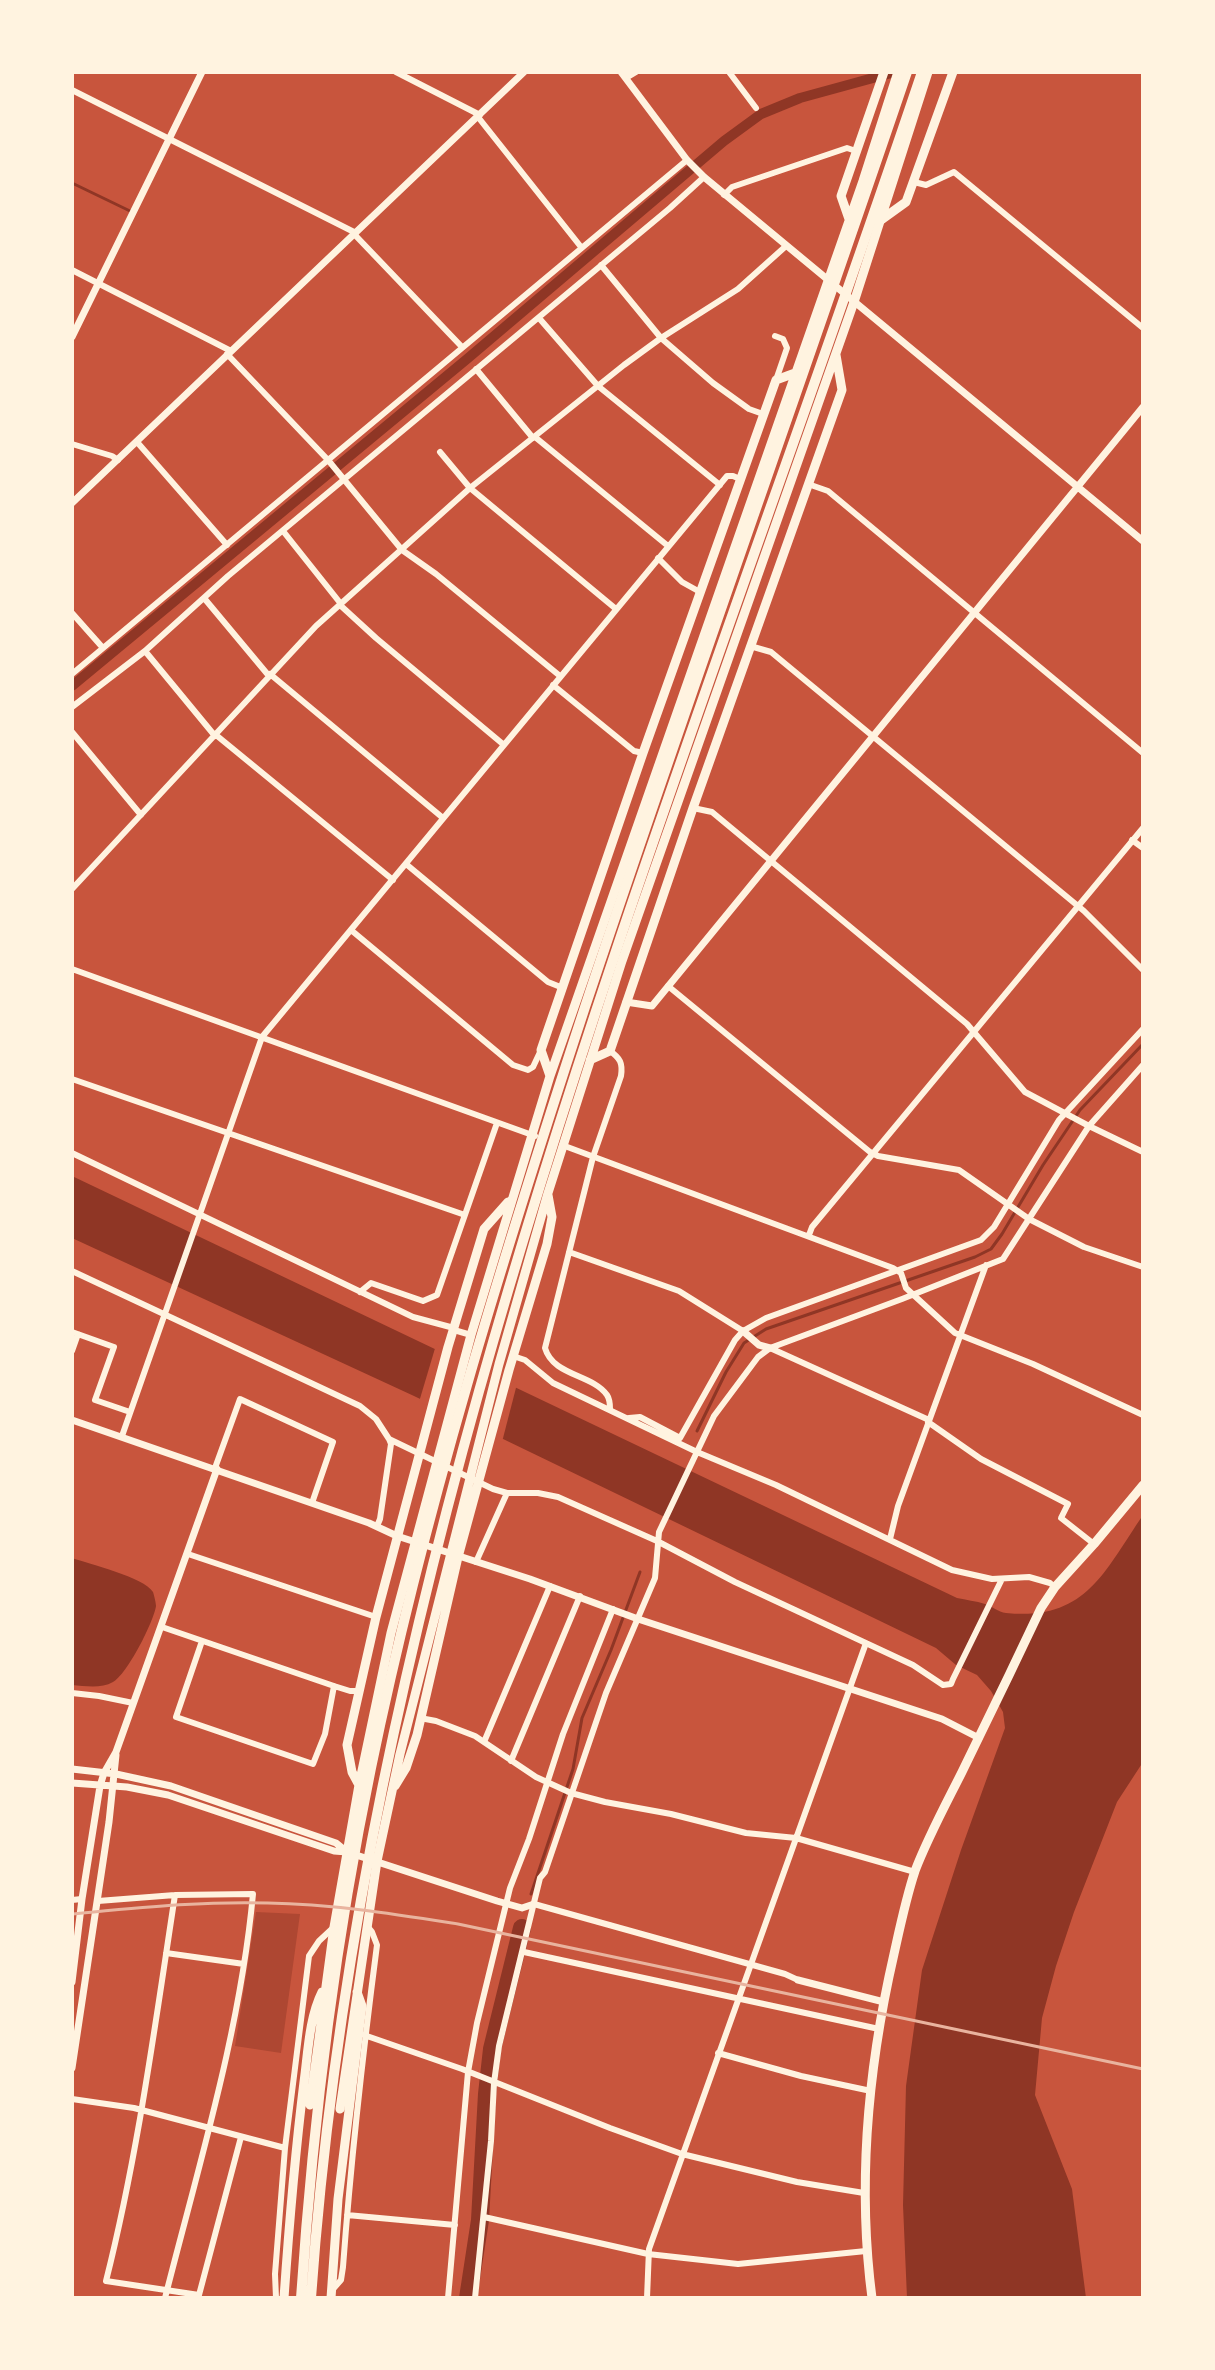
<!DOCTYPE html>
<style>
body{margin:0}
#map{position:relative;width:1215px;height:2370px;overflow:hidden;background:#c8553d;font-family:Helvetica,sans-serif}
canvas{display:block}
.frame{position:absolute;inset:0;border:74px solid #fff3e0;pointer-events:none}
</style>
<div id="map">
<canvas width="1215" height="2370"></canvas>
<div class="frame"></div>
</div>
<script>
const ctx = document.querySelector('canvas').getContext('2d');
ctx.lineJoin = 'round';
function fillPath(path, color) { ctx.fillStyle = color; ctx.fill(path, 'evenodd'); }
function trace(path, color, width, dash) { ctx.strokeStyle = color; ctx.lineWidth = width; ctx.lineCap = dash ? 'butt' : 'round'; ctx.setLineDash(dash || []); ctx.stroke(path); }
const green = new Path2D(`
 M256 1912 300 1914 281 2053 235 2046Z`);
const water = new Path2D(`
 M72 1176 957 1598C966 1600 976 1601 985 1604 992 1606 998 1612 1006 1613 1086 1621 1104 1572 1143 1515V1762L1117 1802 1074 1912 1056 1966 1042 2018 1035 2095 1072 2189 1086 2298H907L903 2205 906 2086 922 1970 961 1850 1005 1728 1003 1712 991 1691 977 1675 956 1665 936 1648 414 1396 72 1238Z
 M72 1558C89 1564 144 1577 153 1592 154 1595 156 1603 156 1606 154 1621 127 1675 113 1682 101 1689 85 1686 72 1685Z`);
const pier = new Path2D(`
 M436 1345 517 1384 502 1442 419 1402Z`);
const stream = new Path2D(`
 M72 183 130 211
 M697 1431 726 1372 744 1343 766 1329 975 1257 991 1249 1002 1234 1043 1165 1080 1110 1143 1044
 M531 1894 573 1769 582 1718 611 1650 640 1572`);
const canal = new Path2D(`
 M72 686 467 359 724 141 761 114 800 98 895 72`);
const river = new Path2D(`
 M468 2298 480 2220 487 2094 492 2049 522 1928`);
const minor = new Path2D(`
 M396 72 480 115
 M729 72 756 108
 M626 78 636 72
 M72 90 356 233
 M478 117 581 247
 M914 182 926 185 954 172 1143 328
 M724 195 732 187 847 148 856 151
 M355 235 462 347
 M601 265 661 338 713 383 749 409 763 414
 M72 270 231 351
 M539 318 598 386 720 485
 M775 336 783 339 787 348 776 380
 M227 354 328 460 402 550 436 574 560 676
 M476 369 533 438
 M535 437 668 546
 M137 442 227 545
 M72 444 112 456 118 460
 M440 452 470 488 616 609
 M808 484 828 491 1143 753
 M283 531 341 604
 M658 558 682 582 700 592
 M204 598 269 676
 M340 605 376 638 504 745
 M72 613 103 648
 M750 646 771 652 1084 911 1143 970
 M145 651 215 736
 M72 674 687 160
 M270 674 443 818
 M553 685 634 751 643 753
 M72 707 145 651 228 576 670 208 704 177
 M72 732 141 815
 M216 735 393 880
 M693 808 712 812 967 1024 1025 1092 1089 1126 1143 1152
 M1132 840 1143 848
 M406 864 548 982 563 988
 M72 889 316 626 470 488 624 365 661 338 738 289 786 246
 M351 930 513 1065 528 1070 533 1067 541 1050
 M72 969 535 1136
 M668 986 870 1152 878 1156 959 1170 1029 1219 1084 1247 1143 1267
 M610 1051C620 1058 623 1063 621 1076L593 1157 545 1348C553 1376 592 1374 607 1395 609 1398 610 1405 610 1409
 M72 1079 465 1215
 M562 1145 893 1268 901 1273 906 1288 955 1333 1033 1364 1143 1415
 M72 1153 413 1317 454 1328
 M809 1235 812 1227 1143 828
 M569 1252 679 1291 743 1331
 M72 1271 360 1406 376 1419 389 1439 493 1489 507 1493H538L558 1497 657 1541 735 1582 913 1665 943 1685 951 1684 953 1679 1002 1579
 M360 1292 371 1283 423 1301 437 1295 497 1123
 M454 1330 471 1335
 M72 1332 114 1347 95 1400 130 1412
 M770 1348 929 1420
 M72 1351 78 1334
 M513 1356 525 1360 553 1383 697 1452 776 1485 952 1570 992 1579 1029 1577 1050 1583 1055 1587
 M629 1418 640 1417 680 1438 735 1340 743 1331 766 1318 981 1240 994 1227 1059 1120 1143 1029
 M928 1422 981 1459 1068 1504 1061 1518 1094 1544
 M122 1436 262 1037 727 476H733L740 479
 M215 1468 240 1399 333 1442 312 1503
 M377 1526 380 1519 391 1444 389 1439
 M890 1539 898 1506 986 1265
 M188 1554 376 1617
 M476 1562 507 1493
 M162 1627 334 1686 350 1691H359
 M202 1641 176 1717 313 1764 325 1734 334 1686
 M72 1693 99 1696 133 1703
 M420 1718 436 1721 475 1736 536 1777 571 1793 605 1802 671 1814 746 1833 796 1838 915 1872
 M484 1742 550 1586
 M511 1761 580 1596
 M175 1895C155 2025 138 2154 106 2281L199 2295 241 2137
 M72 1900 82 1899
 M98 1901 175 1895 253 1894C240 2032 199 2164 165 2298
 M534 1904 785 1974 798 1980
 M524 1952 879 2029
 M166 1953 244 1964
 M364 2035 462 2069 610 2128 682 2154 797 2182 864 2193
 M718 2053 801 2076 871 2091
 M72 2099 134 2108 285 2148
 M347 2215 455 2225
 M484 2217 648 2254 738 2264 866 2251
 M333 2289 341 2280 343 2267C351 2159 363 2052 377 1945L372 1932 367 1926
 M276 2298 275 2274 285 2148 309 1956 319 1941 334 1927
 M448 2298 468 2072 477 2023 510 1888 529 1839 563 1734 613 1609
 M475 2298 491 2141 494 2083 499 2046 540 1878 545 1872 606 1693 655 1578 659 1532 714 1416 758 1357 770 1348 902 1299 1003 1259 1089 1126 1143 1065
 M647 2298 649 2249 866 1643`);
const tertiary = new Path2D(`
 M621 72 687 160 704 177 1143 541
 M72 337 202 72
 M72 503 524 72
 M626 1002 652 1006 1143 407
 M743 1331 759 1345 770 1348
 M72 1420 369 1523 397 1536 530 1579 638 1619 942 1719 979 1738
 M72 1769 116 1774 171 1786 336 1843 347 1852
 M72 1783 127 1787 168 1795 334 1851 347 1852 497 1901 522 1908 534 1904
 M798 1980 884 2002
 M72 1982 82 1899 100 1786 104 1773 116 1752 217 1469
 M72 2068 109 1822 116 1755`);
const primary = new Path2D(`
 M872 2298C857 2183 868 2067 894 1954 900 1927 906 1898 915 1871 928 1837 946 1804 962 1772 989 1717 1015 1663 1041 1608L1055 1587 1094 1544 1143 1485`);
const trunk = new Path2D(`
 M849 219 841 196 884 72
 M881 220 906 202 953 72
 M590 1060 610 1051 693 808 842 390 836 355
 M550 1076 541 1050 643 753 776 380 795 373
 M359 1785 352 1772 347 1745 376 1617 448 1347 484 1229 508 1202
 M395 1786 406 1768 417 1735 458 1557 509 1370 547 1244 552 1217 548 1195
 M310 2105 334 1927 359 1785 391 1633 471 1335 550 1076 863 181 898 72
 M340 2109 377 1861 400 1754 499 1364 548 1193 622 961 854 302 928 72
 M284 2298C289 2226 295 2154 304 2082 308 2053 309 2018 322 1992
 M331 2298 338 2199 362 2006 357 1992`);
const motorway = new Path2D(`
 M301 2298C313 2120 335 1942 371 1768 424 1510 503 1257 585 1007 689 694 801 384 907 72
 M311 2298C366 1523 678 800 922 72`);
const rail = new Path2D(`
 M72 1914C137 1908 202 1901 268 1903 332 1904 394 1914 458 1924L1143 2069`);
fillPath(green, '#ae4732');
fillPath(water, '#8f3625');
fillPath(pier, '#c8553d');
trace(stream, '#8f3625', 3);
trace(canal, '#8f3625', 10);
trace(river, '#8f3625', 18);
trace(minor, '#fff3e0', 6);
trace(tertiary, '#fff3e0', 7);
trace(primary, '#fff3e0', 9);
trace(trunk, '#fff3e0', 9);
trace(motorway, '#fff3e0', 10);
trace(rail, '#e9b49f', 3);
</script>
